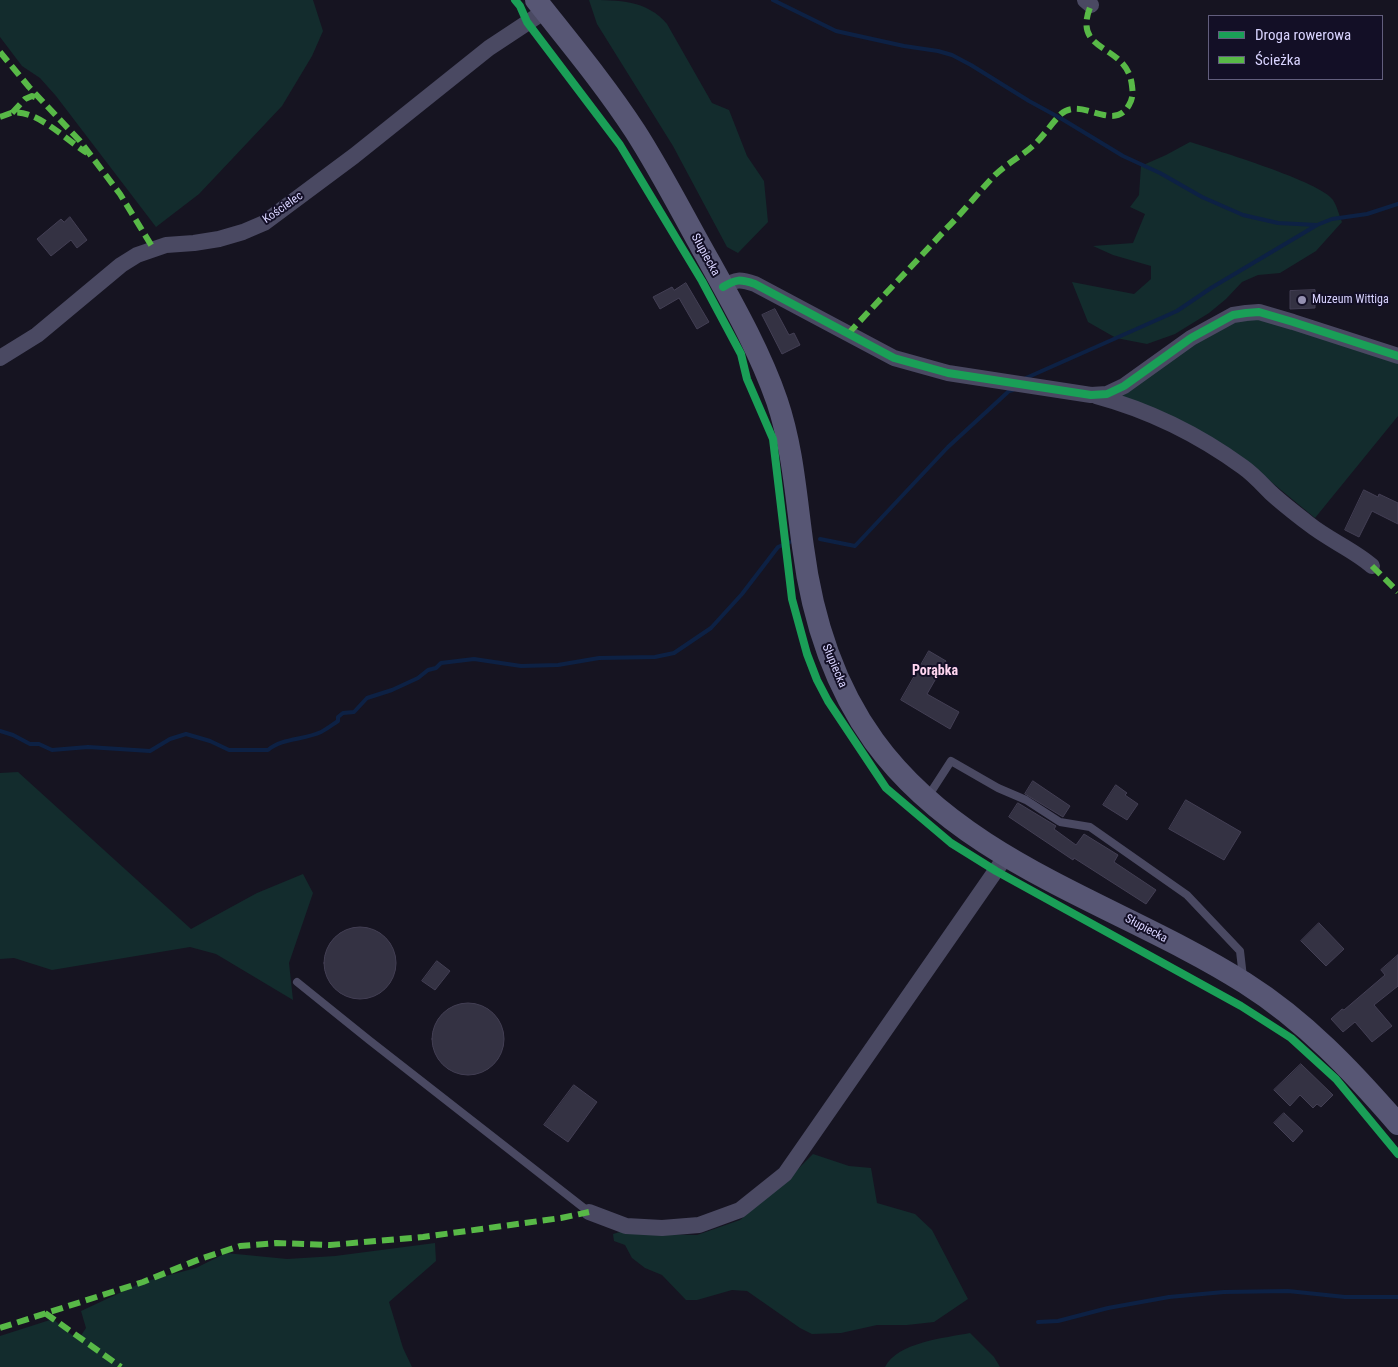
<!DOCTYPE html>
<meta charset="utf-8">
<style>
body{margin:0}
#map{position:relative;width:1398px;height:1367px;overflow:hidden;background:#161421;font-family:"Roboto Condensed",sans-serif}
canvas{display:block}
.legend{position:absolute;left:1208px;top:15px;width:175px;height:65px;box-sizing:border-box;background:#130f26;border:1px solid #625e7d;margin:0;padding:6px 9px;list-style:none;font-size:15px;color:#d9d4ff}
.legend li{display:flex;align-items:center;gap:10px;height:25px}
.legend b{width:25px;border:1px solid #625e7d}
</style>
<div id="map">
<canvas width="1398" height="1367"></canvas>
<ul class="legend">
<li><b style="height:6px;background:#1a9f57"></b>Droga rowerowa</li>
<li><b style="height:6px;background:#58b947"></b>Ścieżka</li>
</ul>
</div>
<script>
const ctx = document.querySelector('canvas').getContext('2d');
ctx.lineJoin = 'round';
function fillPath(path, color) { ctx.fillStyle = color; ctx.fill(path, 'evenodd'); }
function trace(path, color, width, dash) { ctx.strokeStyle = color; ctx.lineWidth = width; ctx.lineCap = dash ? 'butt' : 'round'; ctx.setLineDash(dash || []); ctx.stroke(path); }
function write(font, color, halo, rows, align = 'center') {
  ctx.font = font + ' "Roboto Condensed",sans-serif'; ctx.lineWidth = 4; ctx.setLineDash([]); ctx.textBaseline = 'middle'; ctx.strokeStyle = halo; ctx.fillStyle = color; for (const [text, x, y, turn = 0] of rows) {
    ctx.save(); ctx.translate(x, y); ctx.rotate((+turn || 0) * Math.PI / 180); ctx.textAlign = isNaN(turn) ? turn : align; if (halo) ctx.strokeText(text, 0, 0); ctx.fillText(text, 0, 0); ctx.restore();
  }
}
const green = new Path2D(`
 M0 0H313L323 31 312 56 282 106 199 194 156 227 56 96 40 78 22 66 0 37Z
 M589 0C618 0 647 0 667 24L712 103 729 110 747 156 764 181 768 222 738 253 727 247 673 146 597 24Z
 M1190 142C1215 150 1322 182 1333 200 1337 206 1339 215 1342 222L1316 251 1280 273 1258 275 1242 282 1226 299 1209 313 1175 334 1147 344 1116 338 1088 322 1072 282 1134 294 1151 279V266L1113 255 1093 246 1133 243 1145 214 1130 207 1139 195 1141 166 1166 155Z
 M1254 319 1278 324 1398 363V416L1315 518 1247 462 1122 396C1154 368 1195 338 1235 322 1241 320 1248 320 1254 319Z
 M18 772 191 929 257 893 303 874 313 893 289 963 293 1000 216 954 190 947 52 970 14 958 0 959V773Z
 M813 1154 849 1166 871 1168 877 1203 915 1214 932 1230 968 1299 934 1322 907 1325H877L841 1333 812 1334 800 1328 747 1291 732 1290 697 1300H686L662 1275 645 1268 632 1258 625 1245 614 1241 613 1234 627 1230 655 1234 697 1235 740 1220 791 1176Z
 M435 1243 436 1261 389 1302 403 1348 412 1367H0V1336L53 1319 78 1340 86 1328 81 1311 143 1282 196 1268 226 1253 287 1259 335 1256Z
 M970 1333 994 1357 1000 1367H885C898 1342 945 1338 970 1333Z`);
const stream = new Path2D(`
 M773 0 836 31 904 46 938 51 952 55 971 65 1029 101 1062 119 1123 156 1160 173 1202 197 1243 215 1278 223 1317 225
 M1026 378 1177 311 1211 288 1317 225 1332 219 1367 214 1398 204
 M820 539 855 546 948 447 1009 391 1013 390
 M0 731 13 735 30 744H39L52 750 88 747 150 751 170 739 186 734 210 741 229 750H268C282 738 304 740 321 732 327 729 332 725 338 721V717L343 713 354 712 367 698 392 690 418 678 428 670 436 668 441 663 474 659 521 666 558 665 599 658 655 657 674 653 711 628 742 594 778 547 790 542
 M1038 1322 1058 1321 1108 1308 1169 1297 1224 1292 1288 1291 1345 1297H1398`);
const building = new Path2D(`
 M70 217 87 240 77 248 71 240 51 256 37 239 61 219 64 222Z
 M686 283 709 322 697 329 679 298 660 309 653 297 672 287 674 290Z
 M1315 290V308L1290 309V291Z
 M775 309 789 335 794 333 800 345 782 354 762 315Z
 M1364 490 1378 497 1379 494 1398 503V524L1372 511 1359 537 1345 530Z
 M929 651 946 661 927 694 959 712 950 729 901 700Z
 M1033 781 1070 806 1063 817 1025 794Z
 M1116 785 1127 793 1125 795 1138 804 1127 820 1103 805Z
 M1186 800 1241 832 1224 860 1169 829Z
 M1018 803 1056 826 1054 829 1076 845 1084 834 1118 855 1114 862 1156 890 1146 904 1074 858 1073 860 1009 817Z
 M1319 923 1344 949 1326 966 1301 941Z
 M324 963a36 36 0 1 1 72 0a36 36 0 1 1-72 0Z
 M1398 955V986L1374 1005 1392 1026 1372 1042 1355 1022 1343 1032 1331 1019 1342 1009 1344 1010 1385 975 1381 970Z
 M437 961 450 971 435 990 422 981Z
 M432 1039a36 36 0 1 1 72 0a36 36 0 1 1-72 0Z
 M1301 1064 1333 1095 1321 1107 1317 1104 1313 1108 1300 1095 1290 1106 1274 1090Z
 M574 1085 597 1102 568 1142 544 1125Z
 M1284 1113 1303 1131 1293 1142 1274 1123Z`);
const service = new Path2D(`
 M929 795 951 761 998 788 1026 800 1060 822 1090 827 1187 895 1240 951 1243 977
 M297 982 369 1040 589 1212`);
const minor = new Path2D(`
 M1085 0 1091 5
 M723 287C736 279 740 279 755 284L894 358 948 373 1091 395 1107 394 1124 386 1191 338 1233 315 1246 313 1259 312 1293 322 1398 356
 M0 358 37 335 121 265 137 255 166 245 194 243 219 239 243 232 264 223 354 156 489 48 545 11
 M1096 396C1148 410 1199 435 1243 467 1253 474 1262 484 1271 493 1283 504 1296 514 1309 524 1329 540 1354 550 1372 566
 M589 1212 626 1226 662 1228 699 1225 740 1210 785 1174 1006 856`);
const secondary = new Path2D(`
 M536 0C570 43 605 85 635 131 662 173 684 217 709 261 734 306 760 352 777 401 793 448 796 498 803 547 812 617 833 684 874 741 963 864 1122 905 1245 983 1305 1021 1352 1071 1398 1124`);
const quiet = new Path2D(`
 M0 52 29 87 80 141 120 194 153 248
 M12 113 25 99 32 96 40 99
 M0 117C3 116 8 114 11 113 36 108 67 141 87 153
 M848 334C880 299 914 264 946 229 963 212 978 193 994 176 1007 163 1024 155 1036 143 1045 134 1052 123 1061 114 1081 96 1114 133 1129 105 1133 98 1133 93 1132 86 1128 42 1070 55 1091 5
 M1372 566 1398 592
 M45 1313 121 1367
 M0 1328 143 1282 200 1259 240 1246 276 1243 330 1245 423 1237 561 1218 589 1212`);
const cycleway = new Path2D(`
 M515 0 520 6 527 22 620 145 702 281 741 354 747 379 773 439 792 599 807 654 817 680 828 701 886 788 951 843 996 871 1241 1006 1291 1038 1336 1079 1398 1154
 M723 287C736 279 740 279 755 284L894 358 948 373 1091 395 1107 394 1124 386 1191 338 1233 315 1246 313 1259 312 1293 322 1398 356`);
const markers = [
 [1302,300,5,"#9591b1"]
];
const streetNames = [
 ["Kościelec",283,208,-35],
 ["Słupiecka",705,255,61],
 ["Słupiecka",834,666,67],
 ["Słupiecka",1146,929,28]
];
const poiNames = [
 ["Muzeum Wittiga",1312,300]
];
const neighbourhoodNames = [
 ["Porąbka",935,671]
];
fillPath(green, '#132c2d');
trace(stream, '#0d2144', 4);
fillPath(building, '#343243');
trace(building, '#433f54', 1);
trace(service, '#4a4962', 8);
trace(minor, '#4a4962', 16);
trace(secondary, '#575674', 22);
trace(quiet, '#58b947', 6, [12, 6]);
trace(cycleway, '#1a9f57', 8);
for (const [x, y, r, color] of markers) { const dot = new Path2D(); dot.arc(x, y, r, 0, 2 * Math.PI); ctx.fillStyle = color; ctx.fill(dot); trace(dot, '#130f26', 2); }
write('12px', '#d9d4ff', '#130f26', streetNames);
write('12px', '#d9d4ff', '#130f26', poiNames, 'left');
write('bold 14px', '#ffd6f0', '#130f26', neighbourhoodNames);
</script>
